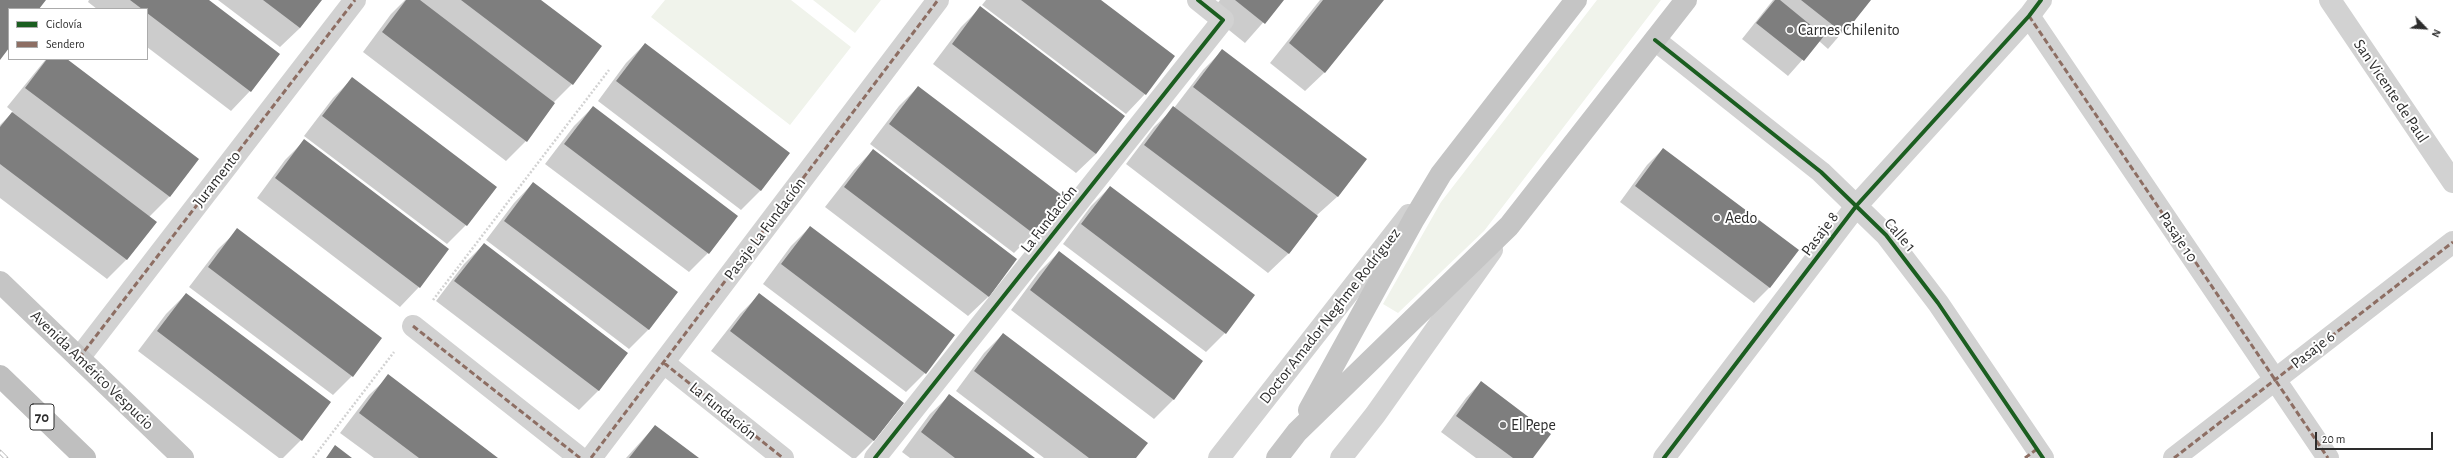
<!DOCTYPE html>
<meta charset="utf-8">
<style>
body{margin:0}
#map{position:relative;width:2453px;height:458px;overflow:hidden;background:#fff;font-family:"Alegreya Sans",sans-serif}
canvas{display:block}
.legend{position:absolute;left:8px;top:8px;width:140px;height:52px;box-sizing:border-box;background:#fff;border:1px solid #ababab;margin:0;padding:5px 7px;list-style:none;font-size:12px;color:#2d2d2d}
.legend li{display:flex;align-items:center;gap:8px;height:20px}
.legend b{width:20px;border:1px solid #ababab}
.north{position:absolute;left:2405px;top:8px;width:40px;height:40px;-webkit-text-stroke:3px #fff;paint-order:stroke;rotate:115deg;font-size:11px;font-weight:700;line-height:16px;text-align:center;color:#2d2d2d}
.north::after{content:'';display:block;margin:auto;width:14px;height:18px;background:#2d2d2d;clip-path:polygon(50% 0,100% 100%,50% 72%,0 100%)}
.scale{position:absolute;left:2315px;top:432px;width:118px;height:18px;box-sizing:border-box;border:2px solid #2d2d2d;border-top:0;padding-left:5px;font-size:12px;line-height:14px;white-space:nowrap;color:#2d2d2d;-webkit-text-stroke:3px #fff;paint-order:stroke}
</style>
<div id="map">
<canvas width="2453" height="458"></canvas>
<ul class="legend">
<li><b style="height:5px;background:#1b5e20"></b>Ciclovía</li>
<li><b style="height:5px;background:#8d6e63"></b>Sendero</li>
</ul>
<div class="north">N</div>
<div class="scale">20 m</div>
</div>
<script>
const ctx = document.querySelector('canvas').getContext('2d');
ctx.lineJoin = 'round';
function fillPath(path, color) { ctx.fillStyle = color; ctx.fill(path, 'evenodd'); }
function trace(path, color, width, dash) { ctx.strokeStyle = color; ctx.lineWidth = width; ctx.lineCap = dash ? 'butt' : 'round'; ctx.setLineDash(dash || []); ctx.stroke(path); }
function write(font, color, halo, rows, align = 'center') {
  ctx.font = font + ' "Alegreya Sans",sans-serif'; ctx.lineWidth = 4; ctx.setLineDash([]); ctx.textBaseline = 'middle'; ctx.strokeStyle = halo; ctx.fillStyle = color; for (const [text, x, y, turn = 0] of rows) {
    ctx.save(); ctx.translate(x, y); ctx.rotate((+turn || 0) * Math.PI / 180); ctx.textAlign = isNaN(turn) ? turn : align; if (halo) ctx.strokeText(text, 0, 0); ctx.fillText(text, 0, 0); ctx.restore();
  }
}
const green = new Path2D(`
 M665 0H791L851 47 790 125 651 17Z
 M813 0H881L855 33Z
 M1597 0H1661L1484 231 1398 313 1383 304 1441 202Z`);
const shadow = new Path2D(`
 M89 0H207L278 54 250 91 231 111 147 47V9H97L88 2Z
 M218 0H321L300 28 280 47Z
 M405 0H539L572 84 553 103 526 141 506 161 363 52 391 14Z
 M986 0H1099L1173 56 1145 94 1126 114 982 5Z
 M1220 0H1283L1245 43 1209 14Z
 M1320 0H1382L1325 72 1305 91 1270 63Z
 M1773 0H1870L1828 49 1819 41 1788 76 1742 39Z
 M980 8 1096 154 1076 173 933 64 961 27Z
 M645 44 788 153 760 191 741 210 598 101 626 63Z
 M1222 51 1366 159 1337 197 1317 215 1288 254 1268 273 1126 164 1154 127 1174 108 1203 70Z
 M46 59H65L198 159 169 197 149 217 155 222 126 260 107 279 0 198V125L13 112 7 107Z
 M352 79 466 225 447 244 304 136 333 98Z
 M918 87 1061 196 1033 234 1014 253 870 144 899 106Z
 M593 107 708 253 689 272 545 164 574 126Z
 M304 141 419 287 400 307 257 198 285 160Z
 M1663 149 1770 287 1754 303 1620 202 1647 165Z
 M873 150 1016 259 988 297 968 316 825 207 854 170Z
 M533 183 677 292 648 330 629 349 486 240 514 203Z
 M1110 187 1225 333 1206 352 1063 244 1091 206Z
 M810 227 925 373 906 392 763 284 791 246Z
 M238 230 352 376 333 395 189 287 218 249Z
 M484 244 627 353 598 391 579 410 436 301 464 264Z
 M1059 252 1174 399 1154 419 1011 310 1039 272Z
 M186 294 329 403 301 440 283 458H279L138 351 166 314Z
 M759 295 874 440 856 458H852L711 351 740 314Z
 M1003 334 1135 458H1044L956 391 984 353Z
 M389 376 497 458H374L340 433 369 395Z
 M1481 382 1532 458H1476L1441 432 1466 398Z
 M950 395 1033 458H910L902 452 930 414Z
 M655 426 697 458H626Z`);
const building = new Path2D(`
 M0 0H46L39 9H9V48L0 60Z
 M130 0H209L280 54 251 92 147 13V9H142Z
 M263 0H322L300 28Z
 M406 0H420L555 103 527 142 382 32Z
 M461 0H541L602 46 573 85Z
 M1021 0H1101L1175 56 1146 95Z
 M1235 0H1284L1265 24Z
 M1323 0H1384L1325 73 1289 43Z
 M1775 0H1780L1824 36 1804 61 1756 23Z
 M1801 0H1871L1844 34Z
 M980 6 1125 116 1096 154 952 44Z
 M645 43 790 153 761 191 616 81Z
 M1222 49 1367 159 1338 197 1193 87Z
 M47 59H67L199 159 170 197 25 88Z
 M352 77 497 187 467 226 322 116Z
 M918 86 1063 196 1034 234 889 124Z
 M593 106 738 216 709 254 564 144Z
 M1173 106 1318 216 1289 254 1144 145Z
 M12 112 157 222 127 260 0 164V127Z
 M304 139 449 249 420 288 275 178Z
 M1663 148 1799 250 1770 288 1635 186Z
 M873 149 1017 259 989 297 844 187Z
 M533 182 678 292 649 330 504 221Z
 M1110 186 1255 295 1226 334 1081 224Z
 M810 226 955 335 926 374 781 264Z
 M237 228 382 338 353 377 208 267Z
 M484 243 628 353 599 391 454 281Z
 M1059 251 1203 361 1174 400 1030 290Z
 M186 293 331 402 302 441 157 331Z
 M759 293 904 403 874 441 730 331Z
 M1003 333 1148 443 1136 458H1089L974 371Z
 M388 374 498 458H419L359 413Z
 M1481 381 1551 434 1533 458H1513L1456 416Z
 M949 394 1035 458H955L921 432Z
 M655 425 699 458H629Z
 M335 445 352 458H326Z`);
const path = new Path2D(`
 M433 300 609 70
 M313 458 394 352`);
const minor = new Path2D(`
 M2330 0 2453 182
 M2029 16 2328 458
 M1655 40 1821 172 1886 235 1938 303 2043 458
 M413 326 580 458
 M79 358 355 0
 M664 363 783 458
 M591 458 938 0
 M875 458 1223 20 1198 0
 M1219 458 1409 215
 M1341 458 1375 415 1492 250
 M1664 458 1857 205 2029 16 2041 0
 M2174 458 2453 242`);
const major = new Path2D(`
 M0 282 183 458
 M1309 410 1414 219 1441 174 1576 0
 M1277 458 1297 432 1509 226 1686 0`);
const highway = new Path2D(`
 M0 376 85 458`);
const rail = new Path2D(`
 M0 452 6 458`);
const quiet = new Path2D(`
 M2029 16 2328 458
 M413 326 580 458
 M79 358 355 0
 M664 363 783 458
 M591 458 938 0
 M2025 458 2037 449
 M2174 458 2453 242`);
const cycleway = new Path2D(`
 M1655 40 1821 172 1886 235 1938 303 2043 458
 M875 458 1223 20 1198 0
 M1664 458 1857 205 2029 16 2041 0`);
const markers = [
 [1790,30,4,"#767676"],
 [1717,218,4,"#767676"],
 [1503,425,4,"#767676"]
];
const shields = [
 [42,417,24]
];
const shieldNames = [
 ["70",42,417]
];
const poiNames = [
 ["Carnes Chilenito",1798,30],
 ["Aedo",1725,218],
 ["El Pepe",1511,425]
];
const streetNames = [
 ["San Vicente de Paul",2391,91,56],
 ["Juramento",217,179,-52],
 ["La Fundación",1049,219,-52],
 ["Pasaje La Fundación",765,229,-53],
 ["Pasaje 8",1820,234,-53],
 ["Calle 1",1900,235,49],
 ["Pasaje 10",2178,237,56],
 ["Doctor Amador Neghme Rodríguez",1330,316,-52],
 ["Pasaje 6",2313,350,-38],
 ["Avenida Américo Vespucio",92,370,44],
 ["La Fundación",723,411,39]
];
fillPath(green, '#f0f3eb');
fillPath(shadow, '#0003');
fillPath(building, '#7e7e7e');
trace(path, '#d2d2d2', 2.5, [2, 2]);
trace(minor, '#d2d2d2', 22);
trace(major, '#c5c5c5', 22);
trace(highway, '#bfbfbf', 22);
trace(rail, '#b9b9b9', 4.5);
trace(rail, '#fff', 3, [9]);
trace(quiet, '#8d6e63', 3, [6, 3]);
trace(cycleway, '#1b5e20', 4);
for (const [x, y, r, color] of markers) { const dot = new Path2D(); dot.arc(x, y, r, 0, 2 * Math.PI); ctx.fillStyle = color; ctx.fill(dot); trace(dot, '#fff', 1.5); }
for (const [x, y, w] of shields) { const box = new Path2D(); box.roundRect(x - w / 2, y - 13, w, 26, 3); ctx.fillStyle = '#fff'; ctx.fill(box); trace(box, '#2d2d2d', 1); }
write('bold 15px', '#2d2d2d', null, shieldNames);
write('16px', '#2d2d2d', '#fff', poiNames, 'left');
write('16px', '#2d2d2d', '#fff', streetNames);
</script>
